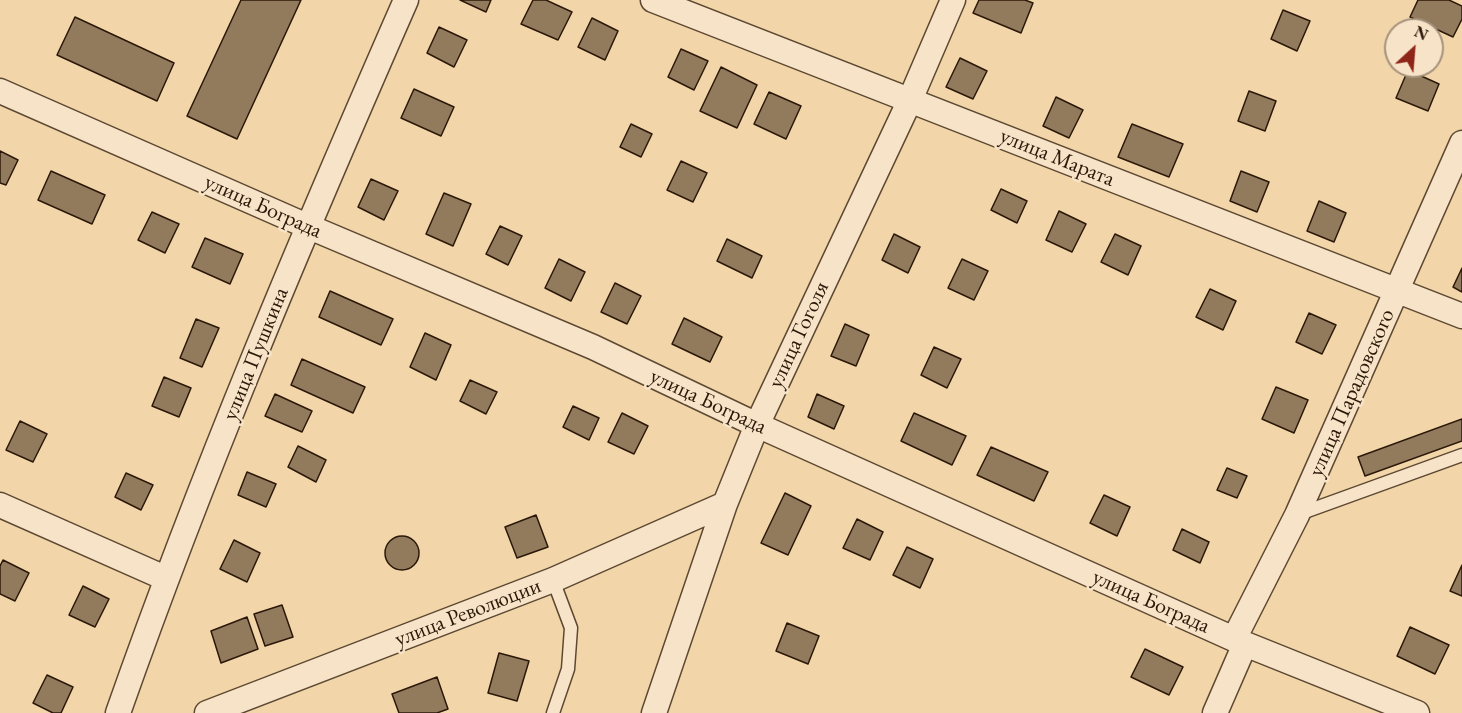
<!DOCTYPE html>
<meta charset="utf-8">
<style>
body{margin:0}
#map{position:relative;width:1462px;height:713px;overflow:hidden;background:#f2d6aa;font-family:"EB Garamond",serif}
canvas{display:block}
.north{position:absolute;left:1384px;top:18px;width:60px;height:60px;box-sizing:border-box;background:#f7e4c8;border:2px solid #a5927c;border-radius:50%;rotate:26deg;font-size:16px;font-weight:700;line-height:24px;text-align:center;color:#2b1809}
.north::after{content:'';display:block;margin:auto;width:21px;height:27px;background:#8f2418;clip-path:polygon(50% 0,100% 100%,50% 72%,0 100%)}
</style>
<div id="map">
<canvas width="1462" height="713"></canvas>
<div class="north">N</div>
</div>
<script>
const ctx = document.querySelector('canvas').getContext('2d');
ctx.lineJoin = 'round';
function fillPath(path, color) { ctx.fillStyle = color; ctx.fill(path, 'evenodd'); }
function trace(path, color, width, dash) { ctx.strokeStyle = color; ctx.lineWidth = width; ctx.lineCap = dash ? 'butt' : 'round'; ctx.setLineDash(dash || []); ctx.stroke(path); }
function write(font, color, halo, rows, align = 'center') {
  ctx.font = font + ' "EB Garamond",serif'; ctx.lineWidth = 5; ctx.setLineDash([]); ctx.textBaseline = 'middle'; ctx.strokeStyle = halo; ctx.fillStyle = color; for (const [text, x, y, turn = 0] of rows) {
    ctx.save(); ctx.translate(x, y); ctx.rotate((+turn || 0) * Math.PI / 180); ctx.textAlign = isNaN(turn) ? turn : align; if (halo) ctx.strokeText(text, 0, 0); ctx.fillText(text, 0, 0); ctx.restore();
  }
}
const building = new Path2D(`
 M241 0H301L237 139 187 116Z
 M460 0H491L486 12Z
 M533 0H546L572 12 558 40 521 24Z
 M979 0H1025L1033 3 1021 33 973 13Z
 M1418 0H1449L1462 6V19L1453 37 1410 17Z
 M1283 10 1310 21 1297 51 1271 39Z
 M75 17 174 63 157 101 57 55Z
 M592 18 618 31 605 60 578 47Z
 M439 27 467 40 454 67 427 53Z
 M681 49 708 61 694 90 668 77Z
 M960 58 987 71 973 99 946 87Z
 M721 67 757 85 737 128 700 111Z
 M1408 70 1439 84 1428 111 1396 98Z
 M414 89 454 107 441 136 401 118Z
 M1249 91 1276 101 1265 131 1238 121Z
 M769 92 801 106 786 139 754 124Z
 M1056 97 1083 110 1069 138 1043 126Z
 M631 124 652 134 641 157 620 147Z
 M1132 124 1183 144 1169 177 1118 157Z
 M0 151 18 160 6 185 0 183Z
 M681 161 707 173 693 202 667 190Z
 M51 171 105 195 92 224 38 200Z
 M1241 171 1269 182 1257 212 1230 201Z
 M371 179 398 191 384 220 358 207Z
 M1001 189 1027 201 1017 223 991 210Z
 M444 193 471 204 453 246 426 234Z
 M1319 201 1346 213 1334 242 1307 231Z
 M1059 211 1086 224 1072 252 1046 240Z
 M152 212 179 224 165 253 138 240Z
 M500 226 522 236 508 265 486 254Z
 M894 234 920 247 908 273 882 260Z
 M1115 234 1141 246 1128 275 1101 262Z
 M205 238 243 254 230 284 192 267Z
 M727 239 762 256 752 278 717 261Z
 M559 259 585 272 571 301 545 288Z
 M962 259 988 271 974 300 948 288Z
 M1462 268V292L1453 287Z
 M615 283 641 296 627 324 601 312Z
 M1210 289 1236 301 1223 330 1196 317Z
 M330 291 393 319 381 345 319 317Z
 M1309 313 1336 325 1322 354 1296 342Z
 M684 318 722 337 710 362 672 344Z
 M196 319 219 328 202 367 180 358Z
 M845 324 869 335 856 366 831 356Z
 M425 333 451 345 436 380 410 367Z
 M934 347 961 359 947 388 921 375Z
 M302 359 365 387 353 413 291 385Z
 M164 377 191 388 179 417 152 406Z
 M470 380 497 392 486 414 460 401Z
 M1276 387 1308 400 1294 433 1262 419Z
 M275 394 312 411 302 432 265 416Z
 M817 394 844 406 834 429 808 417Z
 M573 406 599 418 589 440 563 427Z
 M622 413 648 426 634 454 608 442Z
 M914 413 966 436 952 465 901 441Z
 M1462 419V441L1365 476 1358 457Z
 M20 421 47 434 33 462 6 450Z
 M298 446 326 460 316 482 288 467Z
 M991 447 1048 472 1034 501 977 475Z
 M1227 468 1247 476 1237 498 1217 490Z
 M247 472 276 484 266 507 238 495Z
 M126 473 153 485 141 510 115 497Z
 M785 493 811 506 788 555 761 543Z
 M1104 495 1130 507 1117 536 1090 523Z
 M536 515 548 547 517 558 505 527Z
 M857 519 883 532 870 560 843 548Z
 M1182 529 1209 542 1200 563 1173 550Z
 M385 553a17 17 0 1 1 34 0a17 17 0 1 1-34 0Z
 M234 540 260 553 247 582 220 569Z
 M907 547 933 559 920 588 893 575Z
 M3 560 29 573 15 601 0 594V566Z
 M1462 565V596L1450 591Z
 M83 586 109 599 95 627 69 615Z
 M282 605 293 637 265 646 254 614Z
 M247 617 258 649 221 663 211 631Z
 M787 623 819 636 808 664 776 651Z
 M1410 627 1449 645 1435 674 1397 656Z
 M1145 649 1183 667 1169 695 1131 677Z
 M499 653 529 661 517 701 488 693Z
 M47 675 73 687 61 713H53L33 703Z
 M437 677 448 709 437 713H399L392 694Z`);
const lane = new Path2D(`
 M1299 514 1462 455
 M553 580 571 628 568 669 553 713`);
const street = new Path2D(`
 M653 0 1462 316
 M0 91 307 226 593 347 757 425 1245 644 1417 713
 M0 505 165 578
 M1234 639 1297 515 1462 143
 M118 713C203 471 303 235 406 0
 M207 713 553 580 725 504
 M654 713 725 504 757 425 910 100 953 0
 M1215 713 1245 644`);
const streetNames = [
 ["улица Марата",1057,158,22],
 ["улица Бограда",263,207,24],
 ["улица Гоголя",799,335,-65],
 ["улица Пушкина",256,354,-68],
 ["улица Парадовского",1352,393,-66],
 ["улица Бограда",708,402,25],
 ["улица Бограда",1151,602,24],
 ["улица Революции",468,613,-21]
];
fillPath(building, '#927b5d');
trace(building, '#2b1809', 1.5);
trace(lane, '#5d4831', 15);
trace(street, '#5d4831', 27);
trace(lane, '#f7e4c8', 12);
trace(street, '#f7e4c8', 24);
write('22px', '#2b1809', '#f7e4c8', streetNames);
</script>
